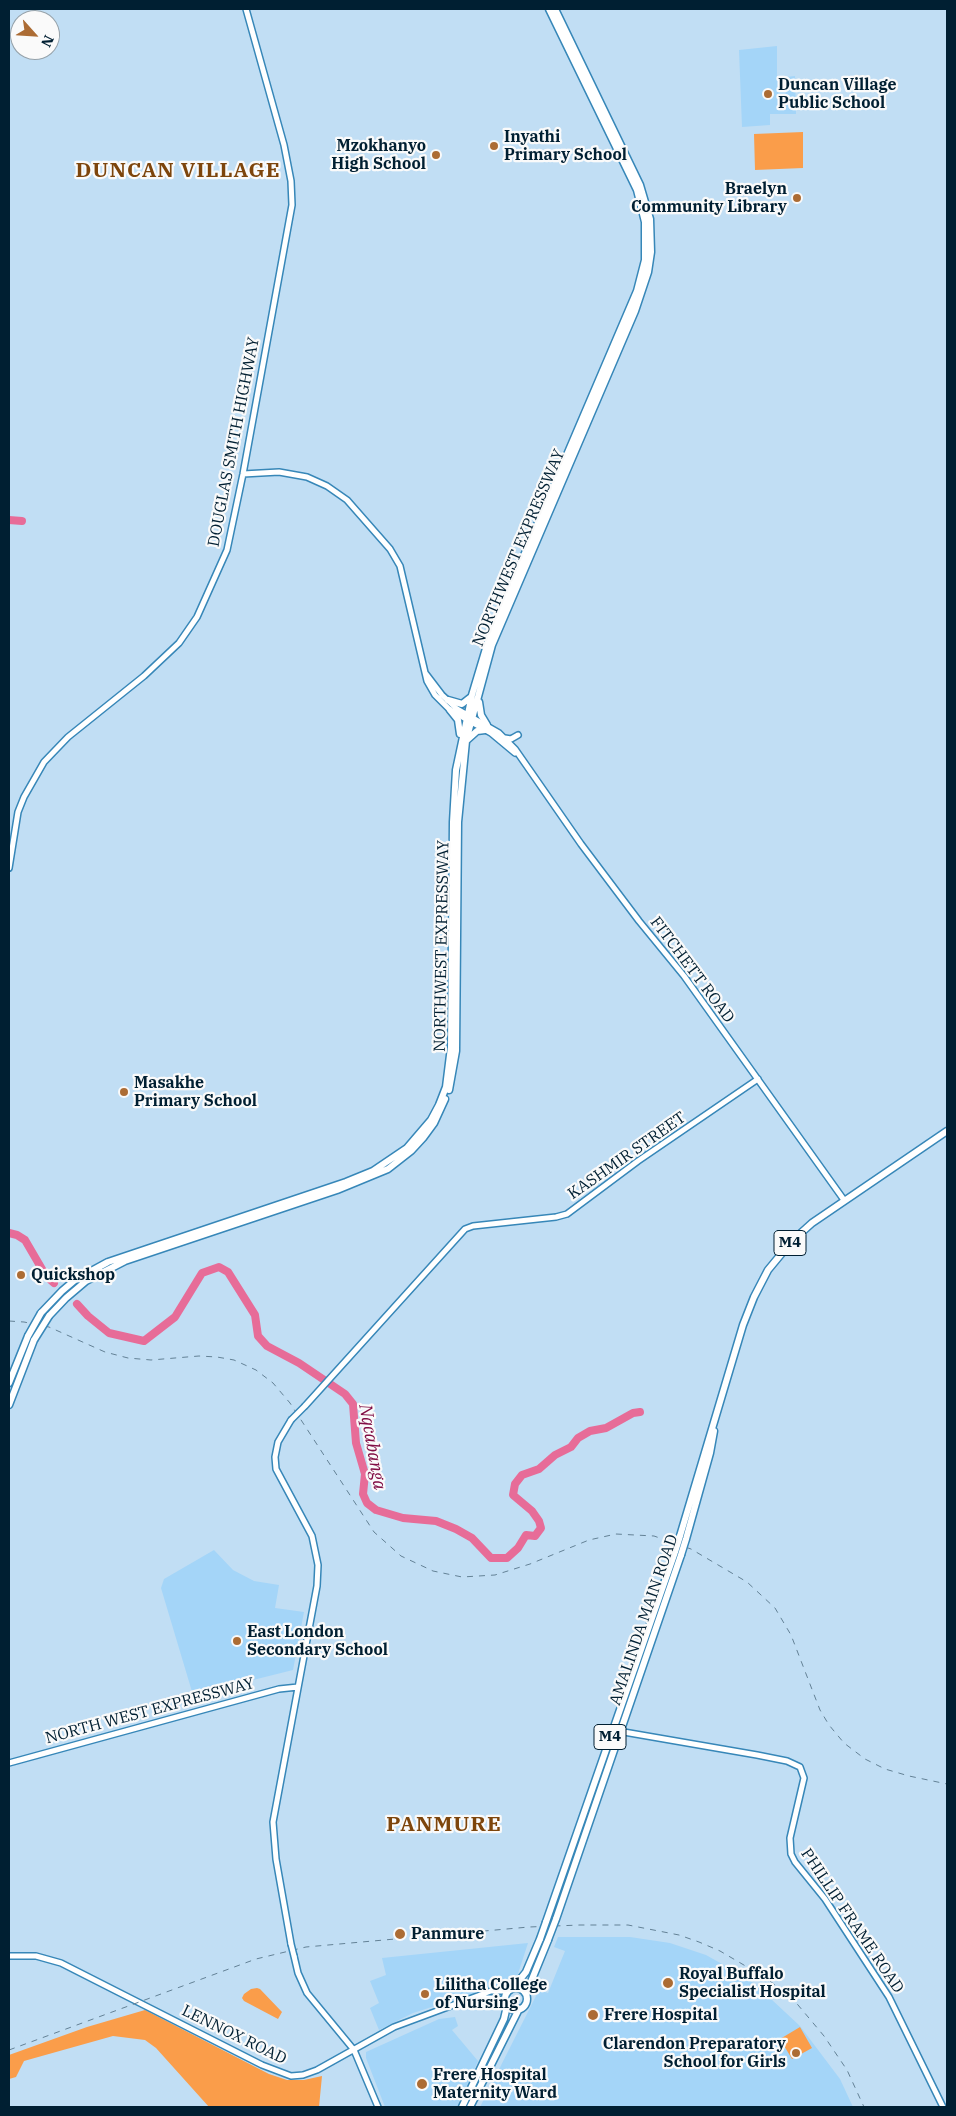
<!DOCTYPE html>
<html>
<head>
<meta charset="utf-8">
<style>
	body { margin:0 }
	#map { position:relative; width:956px; height:2116px; overflow:hidden; background:#c1def4; font-family:"IBM Plex Serif",serif }
	canvas { display:block }
	.frame { position:absolute; inset:0; border:10px solid #001f32; pointer-events:none }
	.north { position:absolute; left:10px; top:10px; width:50px; height:50px; box-sizing:border-box; background:#fafafa; border:1px solid #96a2aa; border-radius:50%; rotate:116deg; font-size:14px; font-weight:700; line-height:20px; text-align:center; color:#001f32 }
	.north::after { content:''; display:block; margin:auto; width:18px; height:22px; background:#ac6c34; clip-path:polygon(50% 0,100% 100%,50% 72%,0 100%) }
</style>
</head>
<body>
<div id="map">
<canvas width="956" height="2116"></canvas>
<div class="frame"></div>
<div class="north">N</div>
</div>
<script>
const g = document.querySelector('canvas').getContext('2d');
g.lineJoin = 'round';
function fillPath(path, color) {
  g.fillStyle = color;
  g.fill(path, 'evenodd');
}
function shape(rows) {
  const path = new Path2D();
  for (const r of rows) {
    if (r.length === 3) {
      path.moveTo(r[0] + r[2], r[1]);
      path.arc(r[0], r[1], r[2], 0, 2 * Math.PI);
      continue;
    }
    path.moveTo(r[0], r[1]);
    for (let i = 2; i < r.length; i += 2) path.lineTo(r[i], r[i + 1]);
  }
  return path;
}
function stroke(path, color, width, dash) {
  g.strokeStyle = color;
  g.lineWidth = width;
  g.lineCap = dash ? 'butt' : 'round';
  g.setLineDash(dash || []);
  g.stroke(path);
}
function drawText(font, color, halo, rows, align = 'center') {
  g.font = font + ' "IBM Plex Serif",serif';
  g.lineWidth = 4.5;
  g.setLineDash([]);
  g.textBaseline = 'middle';
  g.strokeStyle = halo;
  g.fillStyle = color;
  for (const [text, x, y, turn = 0] of rows) {
    g.save();
    g.translate(x, y);
    g.rotate((+turn || 0) * Math.PI / 180);
    g.textAlign = isNaN(turn) ? turn : align;
    if (halo) g.strokeText(text, 0, 0);
    g.fillText(text, 0, 0);
    g.restore();
  }
}
const built = shape([
	[777,46,777,78,795,76,796,114,770,114,770,125,742,127,739,50],
	[214,1550,233,1570,254,1581,279,1585,275,1608,304,1612,293,1670,193,1695,161,1588,164,1579],
	[558,1937,630,1937,670,1943,706,1955,740,1974,756,1985,800,2026,840,2079,853,2107,480,2107,539,1990,548,1993,565,1951,554,1947],
	[528,1943,516,1980,413,2013,379,2030,370,2008,379,2003,370,1981,386,1975,382,1958],
	[455,2017,458,2026,452,2030,478,2061,457,2107,385,2107,366,2058,366,2052,439,2019]
]);
const green = shape([
	[803,132,803,168,755,170,754,134],
	[257,1988,260,1989,282,2012,278,2019,244,2001,242,1998,244,1994,251,1989],
	[145,2010,269,2074,287,2080,304,2080,322,2076,319,2107,209,2107,156,2048,145,2040,113,2036,24,2061,16,2077,9,2079,9,2055,87,2027],
	[800,2027,812,2048,792,2059,780,2039]
]);
const river = shape([
	[9,520,22,521],
	[9,1233,17,1235,25,1240,46,1276,54,1283],
	[77,1304,88,1316,109,1333,144,1341,175,1317,202,1273,219,1267,228,1272,255,1315,258,1336,267,1346,299,1363,345,1394,353,1404,356,1443,365,1474,363,1494,367,1503,376,1510,403,1518,436,1521,456,1529,472,1538,491,1558,507,1558,518,1548,526,1535,535,1536,541,1528,539,1521,532,1511,513,1495,515,1484,522,1475,539,1469,555,1455,571,1447,578,1438,590,1431,606,1428,633,1413,640,1412]
]);
const minor = shape([
	[243,474,279,472,307,477,327,486,347,500,390,549,400,566,427,681,435,695,450,710,491,733,515,753],
	[426,674,442,695,457,709,499,733,515,749,581,844,639,921,684,976,844,1200],
	[505,738,511,739,518,735],
	[9,868,18,812,24,797,44,762,68,737,144,676,179,643,197,617,227,550,243,474,292,205,291,181,284,145,246,9],
	[305,1406,465,1229,473,1226,556,1217,567,1214,638,1161,758,1079],
	[618,1731,757,1755,787,1761,800,1767,804,1778,790,1838,791,1854,795,1862,825,1899,889,1997,943,2107],
	[9,1763,279,1689,298,1687],
	[291,1944,276,1859,273,1822,317,1586,318,1565,312,1536,276,1469,275,1457,278,1442,291,1420],
	[9,1956,36,1956,61,1963,262,2065,291,2076,303,2075,317,2070,394,2027,491,1991,508,1991],
	[294,1956,298,1973,307,1993,354,2050,378,2107],
	[480,1998,497,1998,505,2003]
]);
const major = shape([
	[448,700,462,704,471,697],
	[479,702,481,715,487,725],
	[450,710,458,720,460,734],
	[467,740,477,731,485,730],
	[449,1090,456,1051,458,822,466,741,492,645,635,311,648,272,651,252,650,219,640,185,555,9],
	[41,1313,62,1291,75,1280,108,1262,346,1182,373,1171,407,1148,431,1120,439,1105,446,1087,451,1047,453,822,456,770,472,695,490,635,637,291,645,260,645,222,637,190,549,9],
	[49,1316,66,1298,86,1281,125,1261,337,1190,388,1169,411,1151,423,1138,434,1123,445,1099],
	[9,1383,28,1336],
	[9,1405,34,1340],
	[680,1536,743,1325,754,1297,768,1270,792,1241,812,1223,947,1131],
	[686,1539,710,1453,714,1431],
	[556,1919,681,1555],
	[546,1922,675,1552],
	[516,1999,11],
	[513,1988,526,1972,540,1939],
	[526,1994,548,1940],
	[462,2107,504,2019,507,2006],
	[470,2107,519,2009]
]);
const rail = shape([
	[9,1321,24,1322,49,1327,105,1352,128,1358,151,1360,199,1356,217,1357,234,1360,256,1370,273,1383,290,1403,374,1532,401,1556,433,1571,462,1577,495,1575,530,1564,589,1540,616,1534,654,1536,691,1549,747,1582,775,1608,791,1635,820,1710,829,1725,844,1743,865,1759,885,1769,909,1776,947,1784],
	[9,2050,256,1959,306,1947,529,1927,580,1925,628,1925,679,1935,699,1942,720,1951,766,1978,793,1999,824,2036,847,2070,864,2107]
]);
const minorBridge = shape([
	[291,1420,305,1406],
	[291,1944,294,1956]
]);
const majorBridge = shape([
	[28,1336,41,1313],
	[34,1340,49,1316],
	[675,1552,680,1536],
	[681,1555,686,1539],
	[540,1939,546,1922],
	[548,1940,556,1919]
]);
const markers = [
	[768,94,5,"#ac6c34"],
	[494,146,5,"#ac6c34"],
	[436,155,5,"#ac6c34"],
	[797,198,5,"#ac6c34"],
	[124,1092,5,"#ac6c34"],
	[21,1275,5,"#ac6c34"],
	[237,1641,5,"#ac6c34"],
	[400,1934,6,"#ac6c34"],
	[668,1983,6,"#ac6c34"],
	[425,1994,5,"#ac6c34"],
	[593,2015,6,"#ac6c34"],
	[796,2053,5,"#ac6c34"],
	[422,2084,6,"#ac6c34"]
];
const shields = [
	[790,1243,32],
	[610,1737,32]
];
const shieldNames = [
	["M4",790,1243],
	["M4",610,1737]
];
const poiNames = [
	["Duncan Village",778,85],
	["Public School",778,103],
	["Inyathi",504,137],
	["Primary School",504,155],
	["Mzokhanyo",426,146,"right"],
	["High School",426,164,"right"],
	["Braelyn",787,189,"right"],
	["Community Library",787,207,"right"],
	["Masakhe",134,1083],
	["Primary School",134,1101],
	["Quickshop",31,1275],
	["East London",247,1632],
	["Secondary School",247,1650],
	["Panmure",411,1934],
	["Royal Buffalo",679,1974],
	["Specialist Hospital",679,1992],
	["Lilitha College",435,1985],
	["of Nursing",435,2003],
	["Frere Hospital",604,2015],
	["Clarendon Preparatory",786,2044,"right"],
	["School for Girls",786,2062,"right"],
	["Frere Hospital",433,2075],
	["Maternity Ward",433,2093]
];
const streetNames = [
	["DOUGLAS SMITH HIGHWAY",234,442,-79],
	["NORTHWEST EXPRESSWAY",519,548,-67],
	["NORTHWEST EXPRESSWAY",442,946,-89],
	["FITCHETT ROAD",692,970,53],
	["KASHMIR STREET",627,1156,-35],
	["AMALINDA MAIN ROAD",644,1620,-71],
	["NORTH WEST EXPRESSWAY",150,1711,-15],
	["PHILLIP FRAME ROAD",852,1921,56],
	["LENNOX ROAD",234,2035,26]
];
const waterNames = [
	["Nqcabanga",372,1447,80]
];
const districtNames = [
	["DUNCAN VILLAGE",178,171],
	["PANMURE",444,1825]
];
fillPath(built, '#a4d5f8');
fillPath(green, '#fa9d4a');
stroke(river, '#e76c98', 8);
stroke(minor, '#3787b8', 8);
stroke(major, '#3787b8', 9);
stroke(minor, '#fff', 5);
stroke(major, '#fff', 6);
stroke(rail, '#638195', 1, [6, 6]);
stroke(minorBridge, '#3787b8', 8, []);
stroke(majorBridge, '#3787b8', 9, []);
stroke(minorBridge, '#fff', 5);
stroke(majorBridge, '#fff', 6);
for (const [x, y, r, color] of markers) {
  const dot = new Path2D();
  dot.arc(x, y, r, 0, 2 * Math.PI);
  g.fillStyle = color;
  g.fill(dot);
  stroke(dot, '#fafafa', 2);
}
for (const [x, y, w] of shields) {
  const box = new Path2D();
  box.roundRect(x - w / 2, y - 12.5, w, 25, 4);
  g.fillStyle = '#fafafa';
  g.fill(box);
  stroke(box, '#001f32', 1);
}
drawText('bold 15px', '#001f32', null, shieldNames);
drawText('bold 16px', '#001f32', '#fafafa', poiNames, 'left');
drawText('16px', '#001f32', '#fafafa', streetNames);
drawText('italic 18px', '#810e45', '#fafafa', waterNames);
g.letterSpacing = '1px';
drawText('bold 21px', '#7d450c', '#fafafa', districtNames);
g.letterSpacing = '0px';
</script>
</body>
</html>
